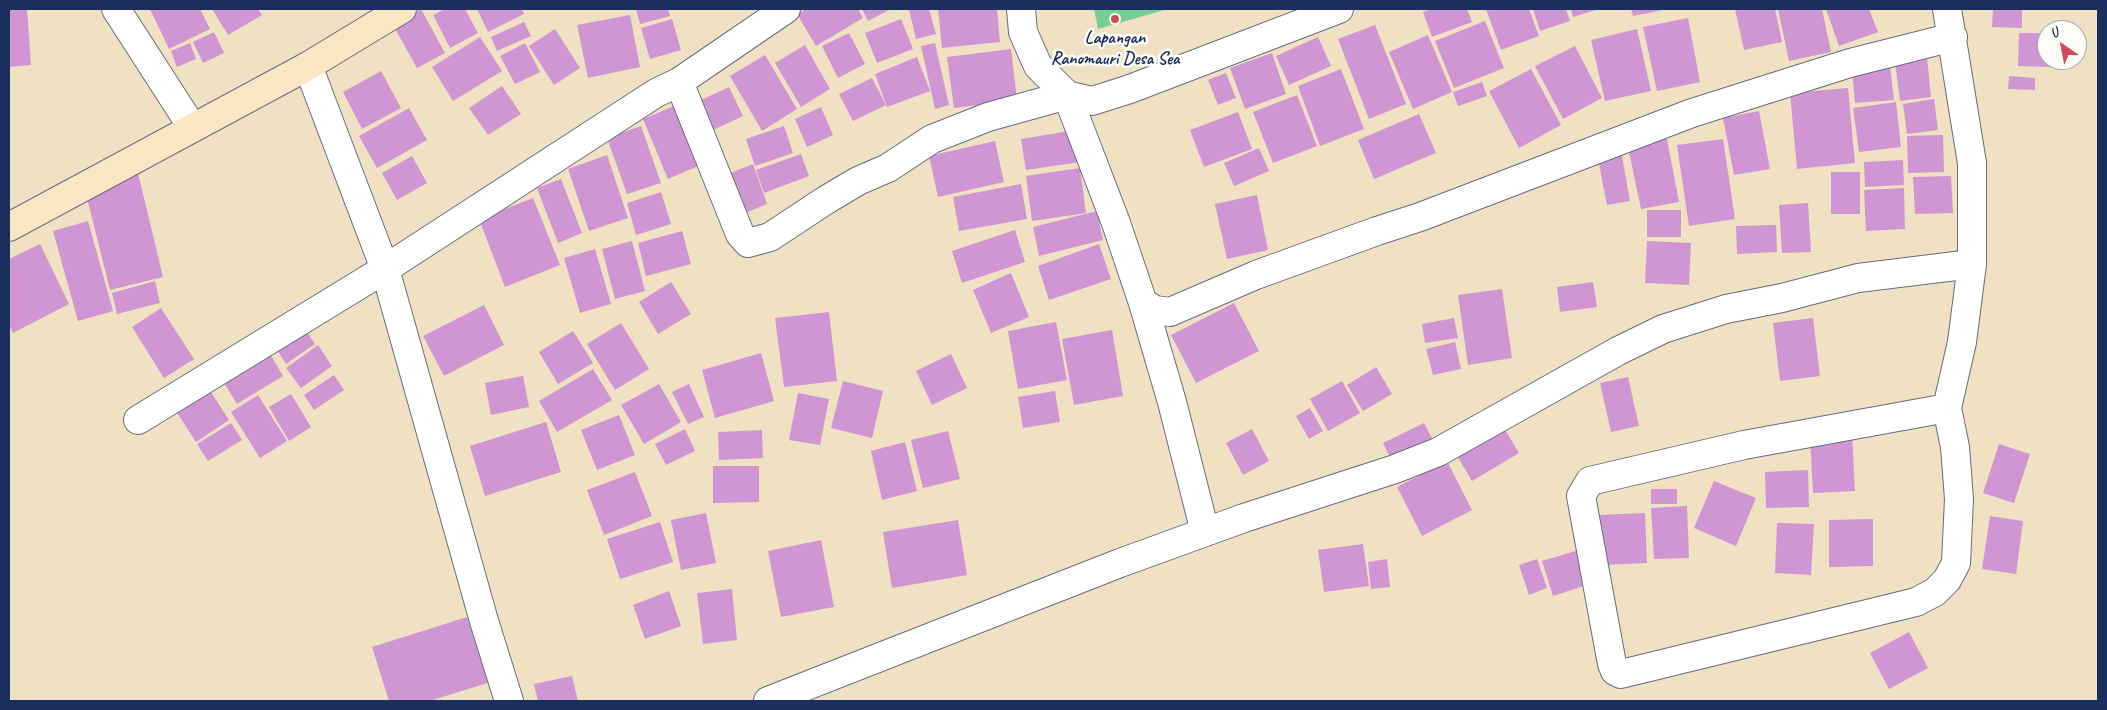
<!DOCTYPE html>
<html>
<head>
<meta charset="utf-8">
<style>
	body { margin:0 }
	#map { position:relative; width:2107px; height:710px; overflow:hidden; background:#efe1c2; font-family:Caveat,sans-serif }
	canvas { display:block }
	.frame { position:absolute; inset:0; border:10px solid #1b2f5e; pointer-events:none }
	.north { position:absolute; left:2037px; top:20px; width:50px; height:50px; box-sizing:border-box; background:#fdfcf7; border:1px solid #a3aaba; border-radius:50%; rotate:327deg; font-size:14px; font-weight:700; line-height:20px; text-align:center; color:#1b2f5e }
	.north::after { content:''; display:block; margin:auto; width:18px; height:22px; background:#d1495b; clip-path:polygon(50% 0,100% 100%,50% 72%,0 100%) }
</style>
</head>
<body>
<div id="map">
<canvas width="2107" height="710"></canvas>
<div class="frame"></div>
<div class="north">U</div>
</div>
<script>
const g = document.querySelector('canvas').getContext('2d');
g.lineJoin = 'round';
function fillPath(path, color) {
  g.fillStyle = color;
  g.fill(path, 'evenodd');
}
function shape(rows) {
  const path = new Path2D();
  for (const r of rows) {
    path.moveTo(r[0], r[1]);
    for (let i = 2; i < r.length; i += 2) path.lineTo(r[i], r[i + 1]);
  }
  return path;
}
function stroke(path, color, width, dash) {
  g.strokeStyle = color;
  g.lineWidth = width;
  g.lineCap = dash ? 'butt' : 'round';
  g.setLineDash(dash || []);
  g.stroke(path);
}
function drawText(font, color, halo, rows, align = 'center') {
  g.font = font + ' Caveat,sans-serif';
  g.lineWidth = 5;
  g.setLineDash([]);
  g.textBaseline = 'middle';
  g.strokeStyle = halo;
  g.fillStyle = color;
  for (const [text, x, y, turn = 0] of rows) {
    g.save();
    g.translate(x, y);
    g.rotate((+turn || 0) * Math.PI / 180);
    g.textAlign = isNaN(turn) ? turn : align;
    if (halo) g.strokeText(text, 0, 0);
    g.fillText(text, 0, 0);
    g.restore();
  }
}
const green = shape([
	[1094,9,1168,9,1098,29]
]);
const building = shape([
	[9,9,27,9,31,65,9,67],
	[150,9,200,9,210,29,169,49],
	[212,9,258,9,262,15,228,35],
	[421,9,445,53,417,68,393,25],
	[445,9,465,9,478,33,450,48,433,15],
	[477,9,522,9,524,14,488,32],
	[636,9,668,9,670,16,640,24],
	[806,9,858,9,863,18,816,46,797,14],
	[862,9,891,9,868,21],
	[909,9,929,9,936,34,916,39],
	[938,9,997,9,1000,42,942,48],
	[1432,9,1467,9,1472,22,1432,37,1423,12],
	[1486,9,1529,9,1539,36,1501,50],
	[1533,9,1566,9,1570,21,1540,31],
	[1571,9,1599,9,1573,17],
	[1631,9,1663,9,1663,10,1633,16],
	[1735,9,1775,9,1782,42,1744,50],
	[1778,9,1822,9,1831,52,1789,61],
	[1826,9,1869,9,1878,32,1839,46],
	[1993,9,2022,9,2022,28,1992,27],
	[630,15,640,67,588,78,577,25],
	[1688,18,1700,82,1657,91,1643,27],
	[672,19,681,50,650,59,641,28],
	[901,19,913,49,877,63,865,33],
	[1485,21,1504,68,1454,88,1435,41],
	[524,22,531,36,497,51,491,37],
	[1375,25,1406,104,1369,119,1338,39],
	[555,29,580,68,554,85,529,46],
	[1637,29,1651,91,1605,101,1591,40],
	[214,32,224,53,203,63,193,42],
	[849,33,865,64,838,78,822,46],
	[2019,33,2047,33,2049,67,2018,66],
	[1428,35,1452,92,1413,109,1389,52],
	[480,37,502,71,453,101,432,67],
	[1318,37,1331,66,1289,85,1276,56],
	[190,43,196,59,177,67,171,51],
	[525,43,540,72,515,84,500,56],
	[935,43,949,105,935,109,921,46],
	[805,45,830,89,801,107,775,63],
	[1575,46,1602,98,1563,119,1535,66],
	[1011,49,1017,100,954,108,947,57],
	[1272,53,1286,94,1245,109,1230,68],
	[765,55,797,109,762,131,730,76],
	[917,57,930,91,887,107,875,74],
	[1927,57,1931,97,1900,101,1895,61],
	[1890,66,1894,100,1855,103,1852,70],
	[1341,69,1364,129,1320,146,1298,86],
	[1531,69,1561,125,1519,148,1489,91],
	[381,71,401,108,362,129,343,92],
	[1226,73,1236,98,1218,105,1208,80],
	[2009,76,2035,78,2035,90,2008,89],
	[872,78,886,105,853,121,839,94],
	[1482,82,1487,96,1458,106,1453,92],
	[502,86,521,114,488,135,469,108],
	[729,87,743,116,711,131,697,102],
	[1848,88,1855,163,1797,169,1790,93],
	[1297,95,1317,146,1273,163,1253,112],
	[1934,99,1938,130,1907,134,1903,104],
	[1896,102,1901,147,1859,152,1853,108],
	[679,104,703,164,668,179,643,119],
	[821,107,833,135,807,147,795,119],
	[409,108,427,140,377,168,359,136],
	[1759,111,1770,169,1734,175,1723,118],
	[1238,112,1252,149,1204,167,1190,130],
	[1419,114,1436,153,1374,179,1358,140],
	[641,126,661,183,627,194,607,138],
	[784,126,793,153,755,166,746,139],
	[1075,130,1080,162,1026,170,1021,139],
	[1666,134,1679,202,1641,209,1627,142],
	[1943,135,1944,172,1908,173,1907,136],
	[1723,139,1735,219,1689,226,1677,145],
	[995,141,1004,182,938,197,929,156],
	[1259,148,1269,171,1234,186,1224,163],
	[1621,150,1630,201,1607,205,1597,154],
	[801,154,809,176,764,193,756,170],
	[607,155,628,218,589,231,568,169],
	[412,156,427,183,397,200,382,173],
	[1903,160,1904,185,1865,187,1864,162],
	[753,164,767,204,740,215,725,175],
	[1080,168,1086,213,1032,221,1026,176],
	[1831,172,1860,172,1860,214,1831,214],
	[138,173,163,277,110,290,84,186],
	[1951,176,1953,213,1915,214,1913,177],
	[561,179,582,233,558,243,537,188],
	[1021,184,1027,219,959,231,953,197],
	[1904,188,1905,229,1866,231,1864,190],
	[661,192,671,224,636,235,627,203],
	[1257,195,1268,250,1227,259,1215,204],
	[533,198,560,265,505,287,479,219],
	[1808,203,1811,252,1782,253,1779,205],
	[1647,210,1681,210,1681,237,1647,237],
	[1097,211,1103,240,1039,256,1033,227],
	[88,221,113,311,78,321,53,231],
	[1776,225,1777,252,1737,254,1736,226],
	[1015,230,1025,262,962,283,952,251],
	[682,231,691,264,646,276,638,243],
	[632,241,645,291,615,299,602,249],
	[1647,241,1691,243,1689,285,1645,283],
	[40,244,69,304,13,333,9,325,9,259],
	[1099,244,1111,279,1049,300,1038,266],
	[595,249,611,304,580,313,564,258],
	[1011,273,1029,317,991,333,973,290],
	[155,281,160,303,117,314,112,293],
	[671,282,691,314,658,334,639,302],
	[1593,282,1597,307,1560,312,1557,287],
	[1502,289,1512,358,1468,365,1458,295],
	[1234,303,1259,351,1196,383,1171,335],
	[484,305,504,345,444,376,423,336],
	[161,308,194,359,164,378,132,327],
	[829,312,837,381,784,387,775,318],
	[1454,318,1458,338,1425,343,1422,324],
	[1813,318,1820,376,1780,381,1773,323],
	[1056,322,1067,380,1018,389,1008,331],
	[621,323,649,369,615,390,587,344],
	[303,326,315,344,286,364,274,345],
	[1112,330,1123,396,1074,405,1062,339],
	[573,331,593,363,558,384,539,352],
	[1455,342,1461,369,1433,375,1426,349],
	[264,344,283,376,237,404,218,373],
	[318,345,332,366,301,388,286,368],
	[761,353,774,401,715,418,702,370],
	[951,354,967,388,932,405,916,371],
	[1376,367,1392,394,1363,411,1347,385],
	[593,369,612,400,557,432,539,401],
	[334,375,344,390,314,410,304,395],
	[523,376,529,407,491,415,485,383],
	[1628,377,1639,426,1611,432,1600,383],
	[843,381,883,391,872,438,831,428],
	[1342,381,1360,413,1328,431,1310,399],
	[659,384,681,422,644,444,621,405],
	[689,384,704,417,688,424,672,392],
	[209,389,229,420,196,442,176,411],
	[1055,391,1060,422,1023,428,1018,397],
	[798,393,829,399,820,445,789,440],
	[291,394,311,427,289,441,269,407],
	[258,395,287,441,260,458,231,412],
	[1310,408,1323,431,1309,439,1296,416],
	[619,415,635,455,597,470,581,430],
	[1500,421,1519,453,1472,481,1453,449],
	[546,422,561,472,485,496,470,446],
	[231,423,242,440,208,461,197,444],
	[1424,423,1434,442,1393,463,1383,443],
	[685,429,695,451,666,465,655,444],
	[1252,429,1269,461,1243,475,1226,443],
	[762,430,763,458,719,460,718,432],
	[948,431,960,479,923,488,911,440],
	[1852,435,1855,491,1813,493,1810,437],
	[905,442,917,491,882,500,871,451],
	[1999,444,2030,454,2014,503,1983,493],
	[1447,461,1472,510,1422,536,1397,487],
	[713,466,759,466,759,502,713,503],
	[1808,470,1809,507,1766,508,1765,472],
	[635,472,652,516,604,535,587,490],
	[1714,481,1756,498,1736,546,1694,528],
	[1651,489,1677,489,1677,504,1651,504],
	[1687,506,1689,558,1654,559,1651,508],
	[706,513,716,563,681,570,671,520],
	[1645,513,1647,563,1602,565,1600,515],
	[1990,516,2023,521,2016,574,1982,569],
	[1873,519,1873,566,1829,567,1829,520],
	[958,520,967,575,892,588,883,532],
	[660,522,673,562,620,579,607,539],
	[1777,523,1814,524,1811,575,1775,573],
	[821,540,834,607,781,617,768,551],
	[1363,544,1369,586,1324,592,1318,550],
	[1579,550,1590,584,1553,596,1542,561],
	[1387,559,1390,587,1371,589,1368,562],
	[1537,559,1547,588,1529,595,1519,565],
	[732,589,737,640,703,644,697,593],
	[669,591,681,626,645,639,633,605],
	[467,617,488,683,429,701,389,701,372,647],
	[1909,632,1928,668,1889,689,1870,653],
	[572,676,578,701,538,701,534,684]
]);
const street = shape([
	[116,9,192,127],
	[1021,9,1023,32,1038,66,1067,95,1116,223,1143,303,1155,310,1170,312,1256,275,1377,231,1420,217,1692,113,1850,63,1953,37],
	[1947,9,1972,163,1972,264,1962,342,1947,408,1955,447,1959,499,1956,563,1947,580,1935,592,1916,602,1621,674,1615,671,1612,664,1581,496,1590,481,1744,445,1947,408],
	[308,66,385,269,484,621,509,701],
	[679,82,740,234,748,243,770,237,826,200,858,181,888,168,932,139,988,117,1067,95,1092,101,1130,89,1339,9],
	[1143,303,1172,402,1205,532],
	[138,420,385,269,656,93,679,82,786,9],
	[768,701,1120,563,1244,518,1395,469,1438,452,1618,351,1663,329,1726,309,1782,298,1858,278,1972,264]
]);
const secondary = shape([
	[9,227,308,66,402,9]
]);
const markers = [
	[1115,19,5,"#d1495b"]
];
const poiNames = [
	["Lapangan",1115,38],
	["Ranomauri Desa Sea",1115,59]
];
fillPath(green, '#75ce94');
fillPath(building, '#d096d4');
stroke(street, '#656d81', 30);
stroke(secondary, '#656d81', 30);
stroke(street, '#fff', 28);
stroke(secondary, '#fbe6c3', 28);
for (const [x, y, r, color] of markers) {
  const dot = new Path2D();
  dot.arc(x, y, r, 0, 2 * Math.PI);
  g.fillStyle = color;
  g.fill(dot);
  stroke(dot, '#fdfcf7', 2);
}
drawText('bold 18px', '#1b2f5e', '#fdfcf7', poiNames);
</script>
</body>
</html>
